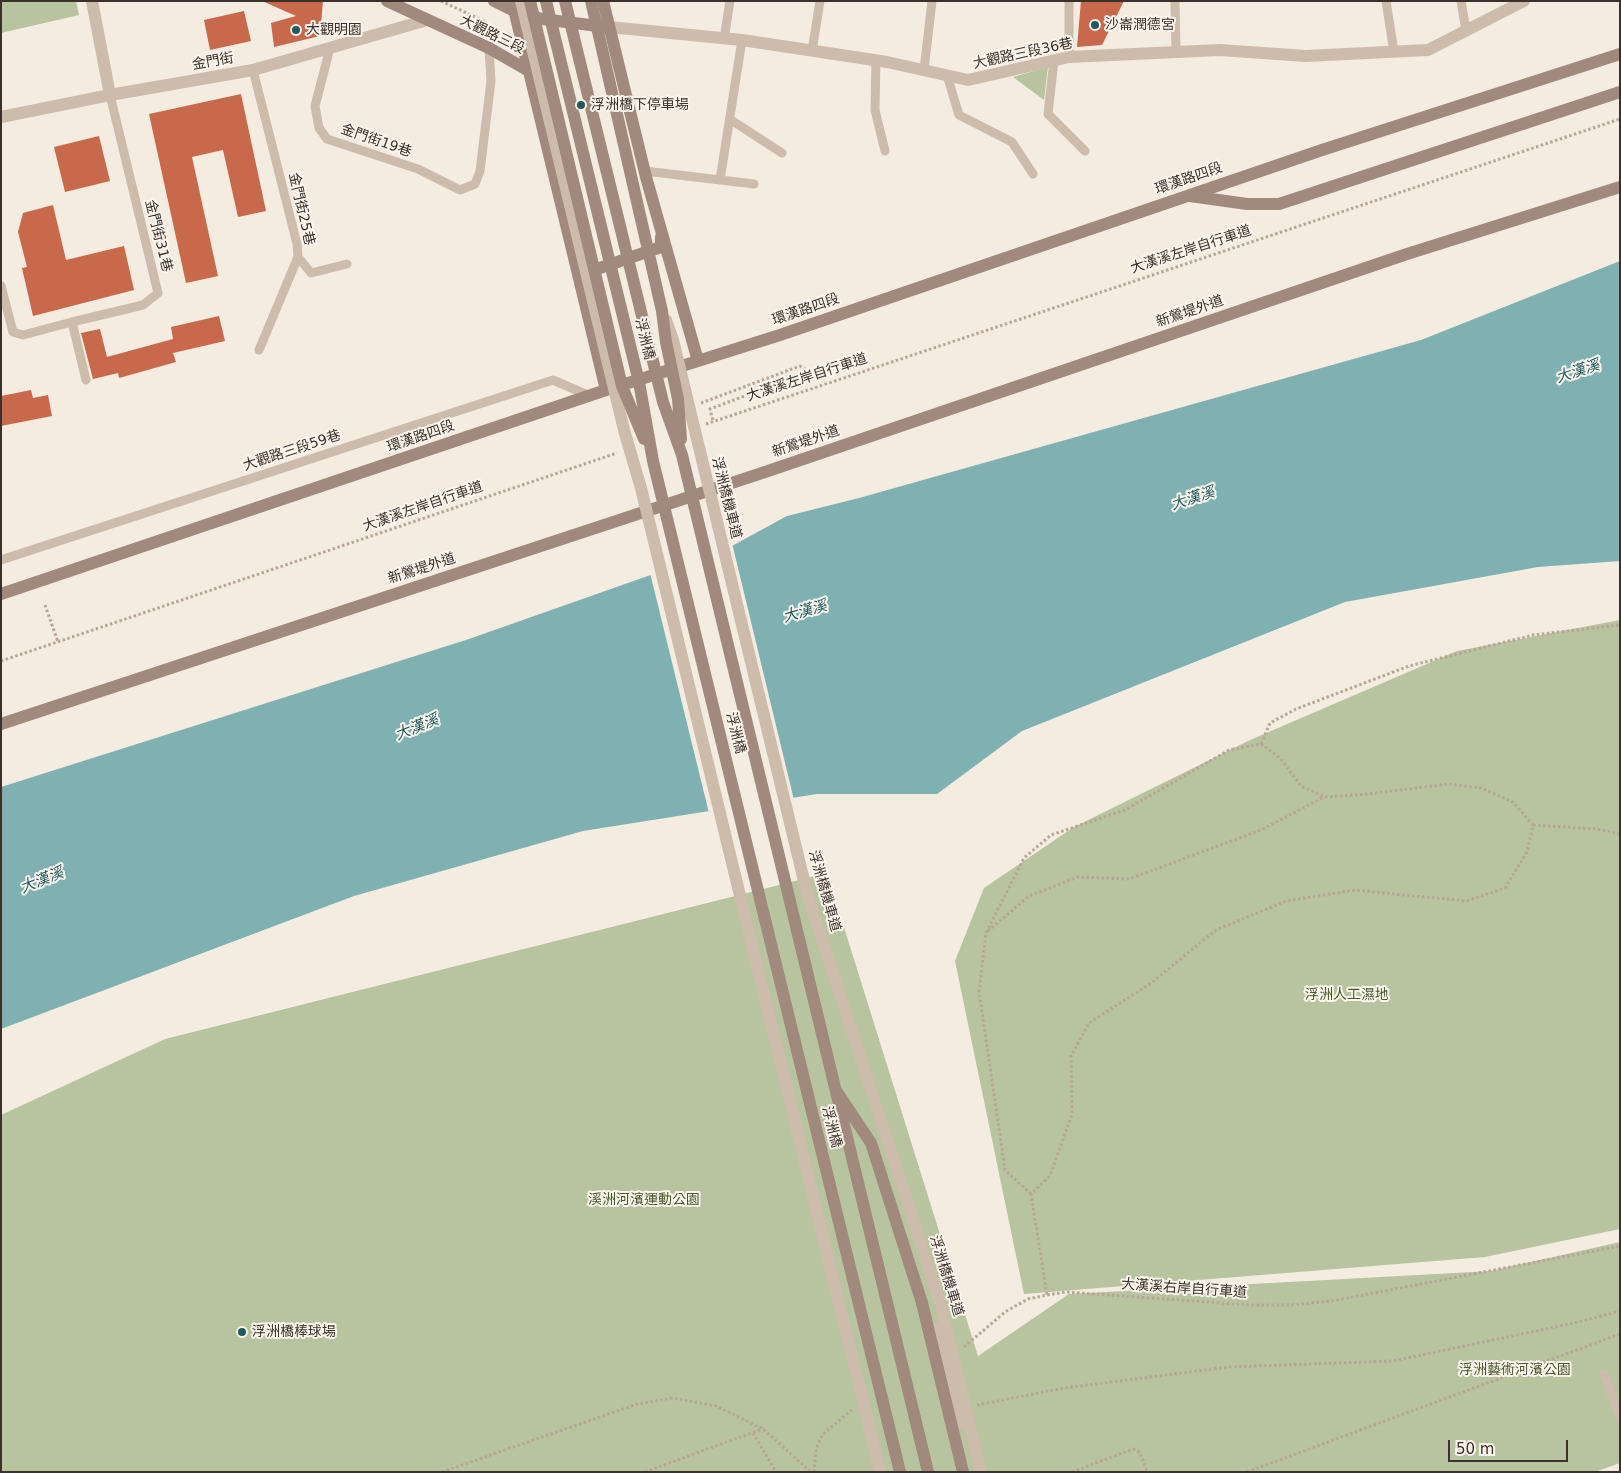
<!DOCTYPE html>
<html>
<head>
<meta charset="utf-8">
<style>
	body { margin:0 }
	#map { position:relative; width:1621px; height:1473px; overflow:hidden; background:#f4ebe1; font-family:"DejaVu Sans",sans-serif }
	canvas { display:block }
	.frame { position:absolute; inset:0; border:2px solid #3b302b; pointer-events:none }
	.scale { position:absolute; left:1448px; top:1440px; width:120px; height:22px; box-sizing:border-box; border:2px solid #3b302b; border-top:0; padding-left:6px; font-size:15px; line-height:18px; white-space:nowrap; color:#3b302b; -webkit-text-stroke:4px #fbf5ee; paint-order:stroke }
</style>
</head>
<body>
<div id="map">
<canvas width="1621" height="1473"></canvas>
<div class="frame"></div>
<div class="scale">50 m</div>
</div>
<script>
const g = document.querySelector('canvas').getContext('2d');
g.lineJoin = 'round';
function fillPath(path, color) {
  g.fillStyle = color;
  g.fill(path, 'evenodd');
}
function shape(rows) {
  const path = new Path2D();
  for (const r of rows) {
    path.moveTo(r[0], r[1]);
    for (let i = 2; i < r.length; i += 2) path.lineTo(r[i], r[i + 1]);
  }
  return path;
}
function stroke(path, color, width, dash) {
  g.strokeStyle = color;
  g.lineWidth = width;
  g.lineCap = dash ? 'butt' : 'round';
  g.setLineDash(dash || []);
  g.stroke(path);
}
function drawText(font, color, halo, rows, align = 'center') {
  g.font = font + ' "DejaVu Sans","Noto Sans TC",sans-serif';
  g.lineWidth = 4;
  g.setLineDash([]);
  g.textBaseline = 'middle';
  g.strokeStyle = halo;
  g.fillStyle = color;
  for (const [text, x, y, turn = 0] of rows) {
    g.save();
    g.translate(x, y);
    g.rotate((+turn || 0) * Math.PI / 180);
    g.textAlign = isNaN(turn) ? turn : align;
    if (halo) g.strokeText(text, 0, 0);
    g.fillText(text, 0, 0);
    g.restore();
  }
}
const green = shape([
	[1,1,76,1,79,15,1,33],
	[1048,67,1044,100,1013,77],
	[1620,620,1620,1229,1485,1257,1024,1294,955,961,984,888,1074,827,1250,740,1457,651],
	[827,873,978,1356,1069,1294,1491,1271,1620,1242,1620,1463,1595,1472,1,1472,1,1115,165,1039]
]);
const water = shape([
	[1620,261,1620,561,1538,567,1345,602,1022,731,937,794,817,794,583,831,354,896,1,1029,1,787,469,639,730,547,787,516,859,498,1421,340]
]);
const pier = shape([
	[732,543,794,800,709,813,650,573]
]);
const building = shape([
	[262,1,323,1,320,36,274,47,271,23,296,16],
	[1081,1,1124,1,1102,45,1077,47],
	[244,11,251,41,210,50,204,20],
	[241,94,266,211,238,217,223,150,192,157,218,276,186,283,149,114],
	[99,136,110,181,65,192,54,147],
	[53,205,66,260,124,246,134,290,33,316,22,268,27,267,18,232,23,213],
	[219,316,225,341,173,353,176,362,119,378,118,373,93,379,81,333,100,329,107,357,173,339,171,327],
	[31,390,33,398,48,395,52,416,1,426,1,396]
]);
const path = shape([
	[441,1,486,22,491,33],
	[701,403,800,366,805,369,803,374,710,409,713,421],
	[706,424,1620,119],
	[45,605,58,642],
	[1,661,617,453],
	[1261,744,1270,723,1296,709,1409,666,1533,635,1620,625],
	[1533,825,1597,829,1620,834],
	[988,931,1029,896,1078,877,1129,879,1261,830,1324,797],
	[1031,1194,1005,1170,979,991,986,933,1024,858,1051,835,1125,810,1229,750,1261,744,1280,758,1301,786,1325,797,1368,794,1448,784,1481,788,1513,802,1533,825,1527,852,1505,888,1466,901,1355,890,1286,901,1216,930,1150,984,1089,1023,1071,1056,1072,1114,1050,1176,1031,1194,1047,1295],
	[964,1347,1005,1312,1028,1299,1047,1295,1066,1292,1250,1305,1291,1305,1332,1301,1620,1246],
	[977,1405,1064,1388,1228,1367,1393,1361,1574,1323,1620,1311],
	[753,1433,776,1472],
	[442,1472,637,1404,673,1398,716,1406,763,1429,811,1472],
	[645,1472,762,1429],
	[814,1472,816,1449,823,1434,852,1410],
	[1072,1472,1133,1449,1140,1452,1147,1472],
	[1247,1472,1620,1334]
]);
const lane = shape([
	[1175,1,1176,52],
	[1386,1,1394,52],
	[1461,1,1466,31],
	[724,39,730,1],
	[330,48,315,106,319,128,327,139,418,169,460,190,475,184,480,171,491,81,489,48],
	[812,51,820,1],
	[1069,57,1069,1],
	[876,60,875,110,885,151],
	[1054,60,1048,114,1085,151],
	[253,70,297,244,298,257,259,350],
	[924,70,932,1],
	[947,75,959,115,1012,142,1033,174],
	[731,120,782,153],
	[645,171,754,184],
	[720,180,742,40],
	[298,257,311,273,347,264],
	[1,286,13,332,23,335,72,322,86,380],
	[72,322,143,305,158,293,110,95],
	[1,560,553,380,590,396],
	[1604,1374,1620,1417]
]);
const street = shape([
	[92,1,110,95],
	[609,27,742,40,887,62,968,80,1069,57,1220,50,1306,56,1428,50,1524,1],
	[1,117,110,95,253,70,427,20]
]);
const secondary = shape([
	[387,1,489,48,529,71],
	[494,1,514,11,542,19,606,27],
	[512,1,606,390],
	[603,1,646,177,698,361],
	[1190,196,1247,204,1279,204,1620,92],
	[586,267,594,270,661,247,661,237],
	[1,594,606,390,780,335,1322,150,1620,54],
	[1,724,768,471,1407,254,1620,187],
	[837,1092,871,1143,922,1303]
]);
const streetBridge = shape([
	[521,1,624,430,641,488,880,1472],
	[666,320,673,340,807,893,939,1299,981,1472],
	[938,1328,961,1423]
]);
const secondaryBridge = shape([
	[530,1,622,386,644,439],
	[546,1,639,382,653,461,900,1472],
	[565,1,663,402,682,455,928,1472],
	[591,1,662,311,666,342,678,399,681,439],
	[922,1303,963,1472]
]);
const markers = [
	[1095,25,5,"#1f5a5e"],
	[296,30,5,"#1f5a5e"],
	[581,105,5,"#1f5a5e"],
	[242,1332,5,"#1f5a5e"]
];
const poiNames = [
	["沙崙潤德宮",1105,25],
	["大觀明園",306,30],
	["浮洲橋下停車場",591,105],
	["浮洲橋棒球場",252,1332]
];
const streetNames = [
	["大觀路三段",492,35,26],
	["大觀路三段36巷",1023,54,-12],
	["金門街",213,62,-10],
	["金門街19巷",376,141,19],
	["環漢路四段",1189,179,-19],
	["金門街25巷",301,209,77],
	["金門街31巷",158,236,76],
	["大漢溪左岸自行車道",1191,250,-18],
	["環漢路四段",806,310,-19],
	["新鶯堤外道",1190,312,-19],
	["浮洲橋",644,339,76],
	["大漢溪左岸自行車道",807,378,-18],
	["環漢路四段",421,437,-19],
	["新鶯堤外道",806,442,-19],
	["大觀路三段59巷",292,451,-18],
	["浮洲橋機車道",726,498,76],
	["大漢溪左岸自行車道",423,507,-19],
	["新鶯堤外道",422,569,-18],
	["浮洲橋",735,733,76],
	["浮洲橋機車道",824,891,74],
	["浮洲橋",831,1127,76],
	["浮洲橋機車道",946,1276,73],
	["大漢溪右岸自行車道",1184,1289,4]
];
const parkNames = [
	["浮洲人工濕地",1347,995],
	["溪洲河濱運動公園",644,1200],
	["浮洲藝術河濱公園",1515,1370]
];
const waterNames = [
	["大漢溪",1578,372,-18],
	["大漢溪",1193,499,-18],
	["大漢溪",805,612,-16],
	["大漢溪",417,728,-22],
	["大漢溪",42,881,-22]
];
fillPath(green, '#b8c4a0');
fillPath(water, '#7fb0b2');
fillPath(pier, '#f4ebe1');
fillPath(building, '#c8694b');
stroke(path, '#b9a596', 3, [2.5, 2.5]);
stroke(lane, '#cdbbac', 9);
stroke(street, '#cdbbac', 12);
stroke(secondary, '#a18a7d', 12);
stroke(streetBridge, '#cdbbac', 12);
stroke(secondaryBridge, '#a18a7d', 12);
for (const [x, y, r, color] of markers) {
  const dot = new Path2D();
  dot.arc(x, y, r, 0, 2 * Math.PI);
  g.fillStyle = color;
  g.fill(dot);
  stroke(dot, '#fbf5ee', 2);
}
drawText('14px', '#3b302b', '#fbf5ee', poiNames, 'left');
drawText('14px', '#3b302b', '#fbf5ee', streetNames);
drawText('14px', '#4a5a2e', '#fbf5ee', parkNames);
drawText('italic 15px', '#1f5a5e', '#fbf5ee', waterNames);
</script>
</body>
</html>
